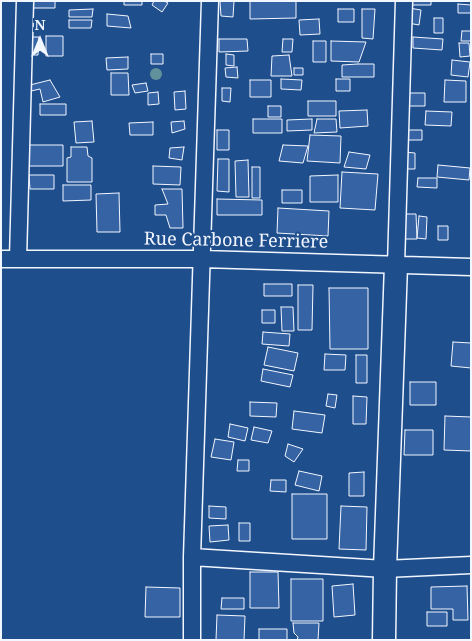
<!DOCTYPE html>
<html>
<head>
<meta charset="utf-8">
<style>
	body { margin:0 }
	#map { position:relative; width:472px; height:641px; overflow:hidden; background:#1f4e8c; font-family:"Noto Serif",serif }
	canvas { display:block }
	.frame { position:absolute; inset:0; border:2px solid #f2f6ff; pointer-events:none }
	.north { position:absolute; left:15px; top:15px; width:50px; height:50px; -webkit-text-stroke:4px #1f4e8c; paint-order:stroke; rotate:0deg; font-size:14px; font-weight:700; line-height:20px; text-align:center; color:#f2f6ff }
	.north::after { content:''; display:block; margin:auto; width:18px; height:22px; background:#f2f6ff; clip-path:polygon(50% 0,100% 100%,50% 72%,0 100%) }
</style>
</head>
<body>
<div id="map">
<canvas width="472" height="641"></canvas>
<div class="frame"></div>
<div class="north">N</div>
</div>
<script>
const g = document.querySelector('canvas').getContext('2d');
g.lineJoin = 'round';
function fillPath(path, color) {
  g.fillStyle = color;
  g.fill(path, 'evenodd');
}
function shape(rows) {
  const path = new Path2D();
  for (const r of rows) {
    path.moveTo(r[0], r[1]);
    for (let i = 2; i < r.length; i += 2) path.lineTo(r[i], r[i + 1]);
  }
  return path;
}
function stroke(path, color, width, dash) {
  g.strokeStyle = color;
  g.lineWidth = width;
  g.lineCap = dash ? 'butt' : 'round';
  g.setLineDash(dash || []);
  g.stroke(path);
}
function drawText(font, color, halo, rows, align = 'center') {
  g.font = font + ' "Noto Serif",serif';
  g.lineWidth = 4;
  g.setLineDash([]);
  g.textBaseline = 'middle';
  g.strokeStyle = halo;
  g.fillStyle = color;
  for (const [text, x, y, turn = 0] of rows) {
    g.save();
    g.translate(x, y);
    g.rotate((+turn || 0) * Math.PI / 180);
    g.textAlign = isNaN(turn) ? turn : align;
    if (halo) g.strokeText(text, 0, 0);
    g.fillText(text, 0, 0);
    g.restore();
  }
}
const building = shape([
	[31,1,55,1,55,8,31,8,31,1],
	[124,1,142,1,142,5,124,5,124,1],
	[154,1,164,1,168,3,162,12,152,5,154,1],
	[220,1,234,1,233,17,221,16,220,1],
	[250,1,296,1,296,18,250,19,250,1],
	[411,1,431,1,431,5,411,5,411,1],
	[458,4,471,5,471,13,458,13,458,4],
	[409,8,421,10,419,25,408,23,409,8],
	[93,9,92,17,69,17,69,10,93,9],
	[338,9,354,9,354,22,338,22,338,9],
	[362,9,375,9,373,39,362,38,362,9],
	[107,14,128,16,131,28,107,26,107,14],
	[434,18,443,18,443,33,434,33,434,18],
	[319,19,320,34,300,35,299,20,319,19],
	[69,20,92,20,91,28,69,28,69,20],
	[462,31,471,31,471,41,461,41,462,31],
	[46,36,63,36,63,56,46,56,46,36],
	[31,37,39,37,38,55,31,55,31,37],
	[413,37,443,39,442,50,413,48,413,37],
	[219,39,247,39,248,51,219,52,219,39],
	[283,39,293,39,292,52,282,52,283,39],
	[313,41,326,41,326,62,313,62,313,41],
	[331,41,366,42,359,62,331,61,331,41],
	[459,43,469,43,470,56,460,57,459,43],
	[151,54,163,54,163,64,151,64,151,54],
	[226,54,234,55,234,66,226,65,226,54],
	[289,55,292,76,271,76,272,56,289,55],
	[128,57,128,69,107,70,106,58,128,57],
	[452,60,470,62,468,77,451,75,452,60],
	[358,64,374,64,374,77,342,77,342,65,358,64],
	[237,67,238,78,226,77,225,68,237,67],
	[294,68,303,68,303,75,294,75,294,68],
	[111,73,128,73,129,95,111,95,111,73],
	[281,79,302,80,301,90,281,89,281,79],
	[336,79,350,79,350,91,336,91,336,79],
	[50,80,60,97,43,102,40,89,31,91,30,85,50,80],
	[250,80,271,80,271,97,250,97,250,80],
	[445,80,466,81,466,102,444,102,445,80],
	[146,83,148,91,135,93,132,85,146,83],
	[222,88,231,88,230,102,222,101,222,88],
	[185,91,186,109,175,110,174,92,185,91],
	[158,92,159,104,148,105,148,93,158,92],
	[406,93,425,93,425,106,406,106,406,93],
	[308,101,336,101,336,116,308,116,308,101],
	[40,104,66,104,66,115,40,115,40,104],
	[268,106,281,106,281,117,268,117,268,106],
	[367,110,368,126,340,128,339,111,367,110],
	[426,111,452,112,451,126,425,125,426,111],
	[253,119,282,119,282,133,253,133,253,119],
	[312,119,312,130,287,131,287,120,312,119],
	[317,119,336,119,337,132,314,133,317,119],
	[92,121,94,142,76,143,74,122,92,121],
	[184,121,185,129,172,133,171,122,184,121],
	[153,122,153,135,130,135,129,123,153,122],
	[217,130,229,130,229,150,217,150,217,130],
	[406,130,422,130,422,140,406,140,406,130],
	[310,135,341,136,340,163,307,161,310,135],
	[28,145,63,145,63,166,28,166,28,145],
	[283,145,308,146,303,163,279,161,283,145],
	[71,147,87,147,88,156,92,158,92,182,67,182,67,158,71,157,71,147],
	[184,147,182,160,169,158,170,148,184,147],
	[349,152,370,155,366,169,344,167,349,152],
	[404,152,415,153,415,169,404,169,404,152],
	[218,159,229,159,229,192,217,191,218,159],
	[248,160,249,197,236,197,235,161,248,160],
	[438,165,470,168,469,180,437,177,438,165],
	[153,166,181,167,180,185,153,184,153,166],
	[252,167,260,167,260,198,252,198,252,167],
	[342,172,378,174,375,210,340,208,342,172],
	[29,175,54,175,54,189,30,189,29,175],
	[338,175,338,202,310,202,310,176,338,175],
	[418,178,437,178,437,188,417,187,418,178],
	[63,185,91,185,91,200,63,201,63,185],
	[162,189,182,189,183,228,170,228,166,215,155,215,155,205,168,204,162,189],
	[282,190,302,190,302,203,282,203,282,190],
	[119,193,120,232,97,232,96,194,119,193],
	[217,199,262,200,262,215,217,215,217,199],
	[278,208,329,211,328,236,277,233,278,208],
	[403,214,416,214,417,239,403,239,403,214],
	[419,216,427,217,426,239,417,238,419,216],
	[438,226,448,226,448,240,438,240,438,226],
	[264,284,292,284,292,296,264,296,264,284],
	[298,285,313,285,312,330,298,330,298,285],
	[329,288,368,288,368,349,330,349,329,288],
	[281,307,293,307,294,331,282,331,281,307],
	[262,310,275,310,275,323,262,323,262,310],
	[263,332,290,334,289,346,262,344,263,332],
	[453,342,471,343,471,368,451,366,453,342],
	[268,347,298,353,294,371,264,365,268,347],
	[325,354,346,355,345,370,324,370,325,354],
	[356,355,367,355,367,383,356,383,356,355],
	[263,369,293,375,290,387,261,381,263,369],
	[410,382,436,382,436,405,410,405,410,382],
	[328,394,337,395,335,408,326,406,328,394],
	[353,396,367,397,366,424,353,424,353,396],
	[250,402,277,403,276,417,250,416,250,402],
	[294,411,325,415,322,433,292,429,294,411],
	[445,416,471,417,471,451,444,450,445,416],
	[230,424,248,428,245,441,228,437,230,424],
	[254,427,272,431,268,443,251,440,254,427],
	[405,430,433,430,433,455,404,455,405,430],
	[215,439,234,442,231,460,211,457,215,439],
	[288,444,303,449,294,462,285,456,288,444],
	[238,460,249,460,249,471,237,471,238,460],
	[299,471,322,476,319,491,295,485,299,471],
	[364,472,364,496,349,496,349,473,364,472],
	[271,480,286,480,286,492,270,491,271,480],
	[292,494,327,494,327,539,292,539,292,494],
	[209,506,226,507,226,519,209,518,209,506],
	[341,506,367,507,366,550,339,549,341,506],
	[239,523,250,523,250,541,239,541,239,523],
	[228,525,229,540,210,542,209,526,228,525],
	[250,572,278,572,279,608,250,608,250,572],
	[291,579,323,579,323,621,291,621,291,579],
	[353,584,355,615,334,617,332,586,353,584],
	[467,586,468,620,453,620,453,609,431,609,431,587,467,586],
	[146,587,180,588,180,617,145,617,146,587],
	[222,598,244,598,244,609,221,609,222,598],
	[427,612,447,612,447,626,427,626,427,612],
	[217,615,245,616,244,640,216,640,217,615],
	[293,623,319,623,318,640,297,640,298,637,294,633,293,623],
	[259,629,287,629,287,640,259,640,259,629]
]);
const street = shape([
	[1,259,202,259,471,267],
	[18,259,25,1],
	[396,265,404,1],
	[192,557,385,569,471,565],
	[192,640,192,557,210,1]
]);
const secondary = shape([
	[384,640,385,569,396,265]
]);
const trees = [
	[156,74]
];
const streetNames = [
	["Rue Carbone Ferriere",236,241,1]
];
fillPath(building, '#3563a3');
stroke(building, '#f2f6ff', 1);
stroke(street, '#f2f6ff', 19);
stroke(secondary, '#f2f6ff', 25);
stroke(street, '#1f4e8c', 16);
stroke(secondary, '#1f4e8c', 22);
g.fillStyle = '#61919a';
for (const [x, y] of trees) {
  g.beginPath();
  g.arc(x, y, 6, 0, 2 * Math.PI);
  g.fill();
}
drawText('18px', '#f2f6ff', '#1f4e8c', streetNames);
</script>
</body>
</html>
